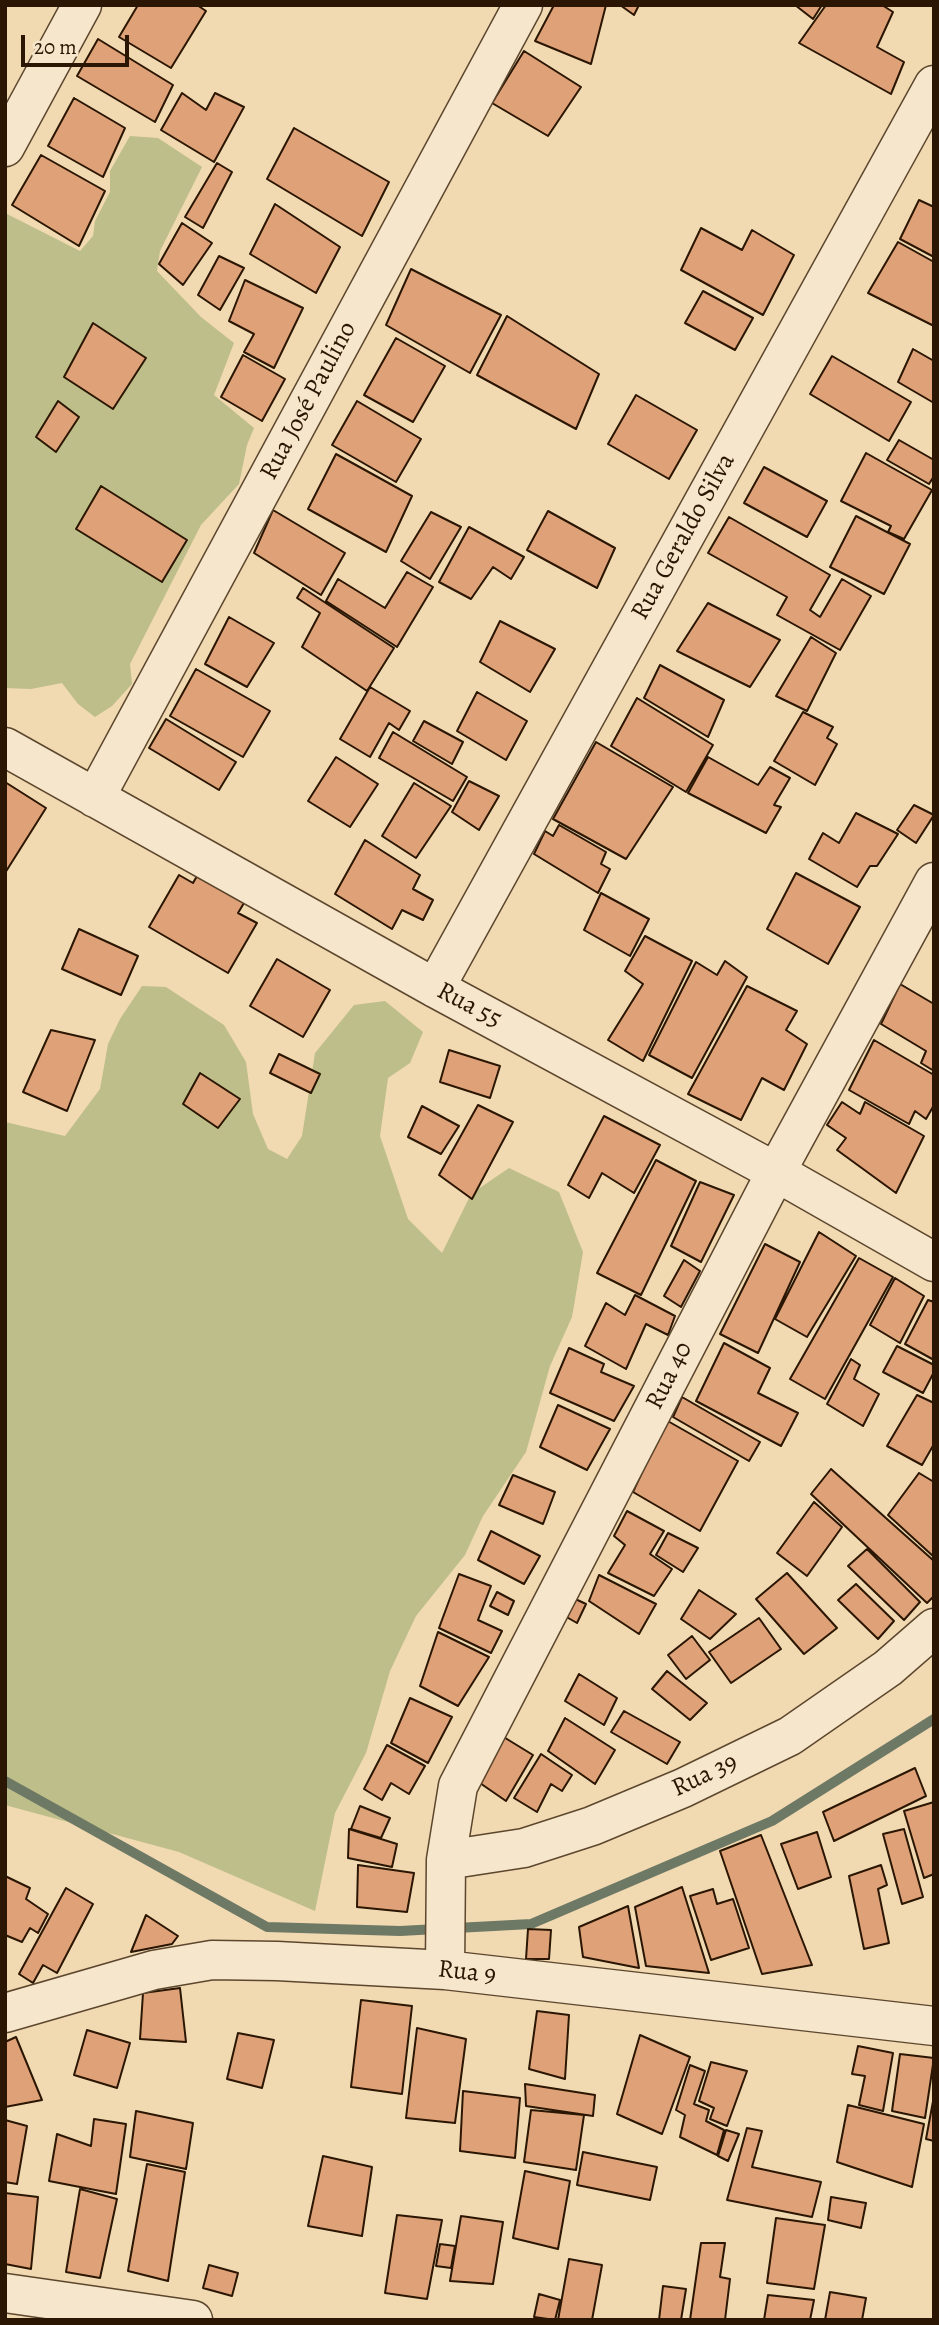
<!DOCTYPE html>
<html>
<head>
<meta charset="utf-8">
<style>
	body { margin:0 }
	#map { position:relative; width:939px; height:2325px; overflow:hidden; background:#f1d9b1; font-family:Alegreya,serif }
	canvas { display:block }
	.frame { position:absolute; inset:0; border:7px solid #2a1602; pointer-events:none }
	.scale { position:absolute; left:21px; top:35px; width:108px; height:32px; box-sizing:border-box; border:4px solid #2a1602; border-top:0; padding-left:9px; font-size:21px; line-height:24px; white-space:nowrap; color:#2a1602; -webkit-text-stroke:5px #f6e6cc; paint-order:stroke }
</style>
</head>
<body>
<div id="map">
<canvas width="939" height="2325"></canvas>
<div class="frame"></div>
<div class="scale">20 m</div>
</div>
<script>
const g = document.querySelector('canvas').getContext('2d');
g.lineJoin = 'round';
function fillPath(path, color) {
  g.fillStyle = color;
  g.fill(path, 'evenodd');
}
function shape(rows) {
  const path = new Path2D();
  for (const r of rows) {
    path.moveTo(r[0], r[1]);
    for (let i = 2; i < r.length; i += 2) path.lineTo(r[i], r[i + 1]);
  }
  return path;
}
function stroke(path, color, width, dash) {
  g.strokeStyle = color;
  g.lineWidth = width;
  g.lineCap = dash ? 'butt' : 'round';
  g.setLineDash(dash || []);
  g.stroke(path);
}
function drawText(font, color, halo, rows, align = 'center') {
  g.font = font + ' Alegreya,serif';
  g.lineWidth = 5;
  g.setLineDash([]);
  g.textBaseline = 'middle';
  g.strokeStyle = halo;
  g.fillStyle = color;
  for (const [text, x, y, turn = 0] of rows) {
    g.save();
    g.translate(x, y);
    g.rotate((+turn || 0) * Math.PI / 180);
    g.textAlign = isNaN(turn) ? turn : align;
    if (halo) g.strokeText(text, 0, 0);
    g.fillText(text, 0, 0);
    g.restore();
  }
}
const green = shape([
	[130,136,158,138,202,167,160,251,157,271,201,317,234,343,214,395,254,428,247,445,239,484,201,525,130,664,132,684,112,706,95,717,78,704,62,683,31,689,5,688,5,213,80,251,93,236,95,221,110,192,110,171],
	[142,986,166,987,224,1025,246,1062,253,1114,268,1149,287,1159,302,1136,315,1053,354,1005,385,1001,423,1032,410,1063,388,1078,380,1136,408,1219,442,1253,471,1194,509,1168,559,1192,583,1252,572,1317,550,1366,526,1452,483,1516,465,1555,416,1616,390,1671,366,1753,335,1813,315,1911,179,1852,5,1805,5,1122,65,1136,100,1089,108,1044,120,1019]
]);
const stream = shape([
	[5,1781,267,1927,400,1931,531,1924,772,1821,934,1719]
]);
const building = shape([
	[138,5,197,5,206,11,171,68,119,37,138,5],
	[554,5,606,5,591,64,535,41,554,5],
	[620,5,639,5,634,15,620,5],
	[795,5,822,5,813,19,795,5],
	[826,5,882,5,893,12,877,47,904,62,891,94,799,43,826,5],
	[98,39,173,85,155,122,77,76,98,39],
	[524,51,581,87,548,136,492,103,524,51],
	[182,93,206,110,215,93,244,107,214,162,161,130,182,93],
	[74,98,125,128,103,177,48,146,74,98],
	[294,128,389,182,362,236,267,179,294,128],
	[41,155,105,191,79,246,12,205,41,155],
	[217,163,232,172,203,228,185,217,217,163],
	[919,200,934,207,934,257,900,239,919,200],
	[275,204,340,247,316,293,250,254,275,204],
	[182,223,212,243,183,285,159,264,182,223],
	[701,228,742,250,752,230,794,255,763,315,681,270,701,228],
	[898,242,934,262,934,326,868,293,898,242],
	[219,256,244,268,220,310,198,295,219,256],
	[411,269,501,315,470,373,386,325,411,269],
	[245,280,303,308,274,368,244,352,254,334,229,321,245,280],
	[703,291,753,318,735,350,685,323,703,291],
	[507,316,599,374,576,429,477,375,507,316],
	[93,323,146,358,113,409,64,377,93,323],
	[396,338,445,366,413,422,364,395,396,338],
	[913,349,934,361,934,403,898,382,913,349],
	[243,355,285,379,262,421,221,397,243,355],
	[832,356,911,402,889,441,810,394,832,356],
	[636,395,697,430,669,479,608,444,636,395],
	[58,401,79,417,56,452,36,437,58,401],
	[357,401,421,439,396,482,332,445,357,401],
	[899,440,934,460,934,476,929,484,887,460,899,440],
	[866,453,932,490,904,539,888,532,891,526,841,501,866,453],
	[336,454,412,496,386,552,308,509,336,454],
	[764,467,827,501,807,537,744,503,764,467],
	[101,486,187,540,162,582,76,529,101,486],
	[273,510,345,553,321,595,254,553,273,510],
	[548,511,615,548,597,588,527,550,548,511],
	[431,512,461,527,430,579,401,561,431,512],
	[856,516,910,544,884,594,830,567,856,516],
	[729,517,830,575,810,610,820,617,842,579,871,596,840,650,777,615,787,597,708,553,729,517],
	[469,527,524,557,511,579,493,567,471,599,439,582,469,527],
	[407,572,433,587,397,647,326,601,338,579,385,608,407,572],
	[303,588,394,648,367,691,302,647,320,613,297,598,303,588],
	[708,603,780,640,750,687,677,651,708,603],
	[229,617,274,643,247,687,205,664,229,617],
	[500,621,555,649,530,692,480,662,500,621],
	[811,637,836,653,807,711,776,696,811,637],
	[660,665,724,700,708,737,644,698,660,665],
	[196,669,270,711,243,757,170,716,196,669],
	[370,687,410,711,399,730,389,723,370,757,340,739,370,687],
	[477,692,527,721,506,760,457,731,477,692],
	[637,698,713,745,686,792,611,746,637,698],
	[803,712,833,727,827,738,837,744,815,785,774,761,803,712],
	[166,719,236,762,219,790,149,748,166,719],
	[424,721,463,742,452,764,413,741,424,721],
	[393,732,467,777,453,801,379,758,393,732],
	[596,742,673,787,626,859,553,819,596,742],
	[336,757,378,784,350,827,308,801,336,757],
	[708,757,758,785,770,767,790,778,774,805,781,807,766,833,688,793,708,757],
	[469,781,499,796,479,830,452,812,469,781],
	[5,782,46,808,5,873,5,782],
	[414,783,451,806,416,858,382,836,414,783],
	[914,805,934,815,916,843,897,830,914,805],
	[856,813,898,834,877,866,870,866,857,887,809,859,823,833,839,843,856,813],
	[559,825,606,852,601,864,610,869,598,893,534,854,545,831,553,836,559,825],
	[365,840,420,875,413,889,433,900,423,920,402,910,392,929,335,894,365,840],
	[796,873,860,907,828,964,767,929,796,873],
	[179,875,193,883,197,876,244,903,238,913,257,923,228,973,149,927,179,875],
	[601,893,649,919,630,956,584,930,601,893],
	[79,929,138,956,121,995,62,969,79,929],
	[645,936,692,961,643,1061,608,1040,643,984,625,971,645,936],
	[277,959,330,990,303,1037,250,1006,277,959],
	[725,961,747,977,692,1078,649,1055,696,962,717,975,725,961],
	[900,984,934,1004,934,1071,921,1063,926,1051,881,1024,900,984],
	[747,986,797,1011,786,1030,807,1044,784,1090,762,1078,741,1120,688,1094,747,986],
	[51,1030,95,1040,67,1111,23,1092,51,1030],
	[874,1040,934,1075,934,1105,926,1119,915,1111,909,1124,849,1090,874,1040],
	[449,1050,500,1066,490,1098,440,1082,449,1050],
	[279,1054,320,1074,311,1093,270,1073,279,1054],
	[200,1073,240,1099,218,1128,183,1104,200,1073],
	[842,1102,860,1114,865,1102,924,1136,896,1193,837,1150,846,1138,827,1125,842,1102],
	[478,1105,513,1122,472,1199,439,1175,478,1105],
	[422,1106,459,1126,441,1154,408,1137,422,1106],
	[604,1116,660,1145,634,1193,602,1173,589,1198,568,1185,604,1116],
	[656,1160,696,1181,641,1295,597,1273,656,1160],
	[700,1182,734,1195,701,1262,671,1246,700,1182],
	[819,1232,856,1256,807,1337,775,1319,819,1232],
	[765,1244,800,1262,758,1353,720,1334,765,1244],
	[859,1258,893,1277,825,1399,790,1379,859,1258],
	[684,1260,700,1271,681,1307,664,1296,684,1260],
	[895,1278,924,1296,900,1343,870,1325,895,1278],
	[635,1295,675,1316,668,1335,646,1324,626,1369,585,1346,606,1303,625,1315,635,1295],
	[928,1300,934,1302,934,1360,905,1344,928,1300],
	[724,1343,770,1368,758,1393,798,1413,781,1446,696,1401,724,1343],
	[897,1346,934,1365,934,1372,923,1393,883,1372,897,1346],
	[569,1348,604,1364,601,1372,634,1386,614,1421,550,1393,569,1348],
	[851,1359,860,1365,854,1379,879,1394,863,1426,827,1404,851,1359],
	[917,1395,934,1403,934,1444,922,1465,887,1446,917,1395],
	[682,1397,760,1442,749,1461,673,1417,682,1397],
	[558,1405,610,1429,587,1470,540,1447,558,1405],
	[666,1420,738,1461,700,1531,633,1492,666,1420],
	[831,1469,934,1561,934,1596,927,1603,811,1494,831,1469],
	[919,1473,934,1482,934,1557,888,1515,919,1473],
	[513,1475,555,1492,543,1524,499,1505,513,1475],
	[814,1502,842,1527,807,1576,777,1553,814,1502],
	[627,1511,664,1531,650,1554,672,1569,654,1596,608,1573,625,1545,614,1536,627,1511],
	[491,1531,540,1556,524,1584,478,1560,491,1531],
	[668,1533,698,1548,683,1572,656,1555,668,1533],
	[867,1549,920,1602,904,1620,848,1566,867,1549],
	[787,1573,837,1628,804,1654,756,1599,787,1573],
	[459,1574,491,1586,478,1620,502,1631,491,1653,439,1628,459,1574],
	[599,1575,656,1604,639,1634,589,1601,599,1575],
	[856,1584,894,1621,878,1639,838,1600,856,1584],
	[699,1590,736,1614,710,1639,681,1619,699,1590],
	[497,1592,514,1601,508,1615,490,1606,497,1592],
	[571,1597,586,1604,577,1623,563,1615,571,1597],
	[759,1618,781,1649,731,1683,709,1652,759,1618],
	[438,1632,489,1657,458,1706,420,1686,438,1632],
	[692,1636,710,1660,686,1679,668,1655,692,1636],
	[667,1671,707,1703,690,1720,652,1689,667,1671],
	[579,1674,617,1698,604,1725,565,1701,579,1674],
	[410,1698,452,1717,428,1763,391,1743,410,1698],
	[624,1711,680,1742,667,1764,611,1732,624,1711],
	[565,1718,615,1750,595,1784,548,1751,565,1718],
	[502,1736,533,1755,506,1801,477,1781,502,1736],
	[387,1745,425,1766,409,1794,391,1783,382,1800,364,1789,387,1745],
	[541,1754,572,1775,562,1791,551,1784,537,1812,514,1798,541,1754],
	[915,1768,926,1796,834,1841,823,1812,915,1768],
	[934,1802,934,1874,924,1878,904,1811,934,1802],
	[360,1806,390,1818,381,1838,351,1829,360,1806],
	[349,1829,397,1844,392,1867,348,1858,349,1829],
	[904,1829,923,1897,902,1904,883,1834,904,1829],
	[817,1832,831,1877,798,1889,781,1844,817,1832],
	[761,1835,812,1965,762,1974,720,1851,761,1835],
	[358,1865,414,1873,407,1912,357,1907,358,1865],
	[881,1865,887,1885,878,1889,889,1943,864,1949,849,1876,881,1865],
	[5,1876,30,1888,26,1899,48,1914,38,1933,30,1928,22,1942,5,1935,5,1876],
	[682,1887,709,1973,646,1966,635,1907,682,1887],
	[66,1888,93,1904,57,1973,43,1965,33,1983,19,1974,66,1888],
	[713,1889,717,1904,733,1899,749,1948,711,1960,690,1896,713,1889],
	[628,1906,639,1968,583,1957,579,1927,628,1906],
	[146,1915,178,1936,172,1944,131,1952,146,1915],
	[528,1929,551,1930,549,1959,526,1959,528,1929],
	[180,1988,186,2042,140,2039,143,1993,180,1988],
	[361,2000,412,2006,402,2094,351,2087,361,2000],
	[537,2011,569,2015,565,2079,529,2069,537,2011],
	[417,2028,466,2039,455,2123,406,2118,417,2028],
	[87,2030,130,2043,117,2088,74,2075,87,2030],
	[238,2033,274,2040,262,2088,227,2079,238,2033],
	[640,2035,690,2057,662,2134,617,2114,640,2035],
	[16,2037,42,2100,5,2107,5,2042,16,2037],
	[858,2046,893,2053,883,2111,859,2105,865,2076,852,2074,858,2046],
	[900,2054,934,2058,925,2118,892,2111,900,2054],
	[711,2062,747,2071,727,2126,710,2119,714,2108,699,2101,711,2062],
	[690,2065,705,2071,694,2104,709,2110,706,2121,724,2130,717,2155,680,2137,685,2115,676,2110,690,2065],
	[525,2084,595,2095,593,2116,526,2106,525,2084],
	[463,2091,520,2098,515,2158,460,2151,463,2091],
	[934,2096,934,2141,926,2139,934,2096],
	[848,2105,924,2124,912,2187,837,2162,848,2105],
	[531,2110,584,2115,576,2170,524,2162,531,2110],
	[136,2111,193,2123,186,2169,130,2157,136,2111],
	[94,2119,126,2124,116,2194,49,2181,57,2134,91,2146,94,2119],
	[5,2120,27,2126,17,2184,5,2182,5,2120],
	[747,2128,762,2131,752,2167,821,2182,812,2217,727,2200,747,2128],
	[726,2130,739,2134,728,2161,718,2156,726,2130],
	[583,2152,657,2167,650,2200,577,2185,583,2152],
	[323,2156,372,2167,362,2236,308,2226,323,2156],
	[147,2164,185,2172,168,2281,128,2271,147,2164],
	[525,2171,570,2181,558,2249,513,2238,525,2171],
	[80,2189,117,2199,100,2278,66,2272,80,2189],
	[5,2193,38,2197,31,2269,5,2264,5,2193],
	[831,2197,866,2203,861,2228,828,2220,831,2197],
	[397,2215,442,2220,427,2299,385,2293,397,2215],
	[461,2216,503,2222,493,2284,450,2281,461,2216],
	[776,2218,825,2225,814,2289,767,2283,776,2218],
	[701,2243,725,2243,720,2277,730,2279,725,2320,690,2320,701,2243],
	[440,2244,455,2246,451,2268,436,2266,440,2244],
	[569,2259,602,2265,592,2320,558,2320,569,2259],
	[209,2265,238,2273,232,2296,203,2288,209,2265],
	[663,2286,686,2289,681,2320,659,2320,663,2286],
	[830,2292,866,2298,862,2320,825,2320,830,2292],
	[539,2294,560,2300,555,2320,534,2317,539,2294],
	[768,2295,814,2300,810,2320,764,2320,768,2295]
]);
const minor = shape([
	[5,147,82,5],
	[5,747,435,988,776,1172,934,1262],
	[95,798,523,5],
	[435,988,934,85],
	[446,1860,524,1848,592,1826,683,1788,790,1736,888,1668,934,1628],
	[445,1970,446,1860,458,1786,776,1172,934,882],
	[5,2013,154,1970,212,1960,277,1961,445,1970,934,2026],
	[5,2293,193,2320]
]);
const streetNames = [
	["Rua José Paulino",309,401,-62],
	["Rua Geraldo Silva",684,537,-61],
	["Rua 55",469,1006,28],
	["Rua 40",670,1376,-63],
	["Rua 39",705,1776,-25],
	["Rua 9",467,1973,6]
];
fillPath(green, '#bdbe89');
stroke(stream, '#6e7965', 10);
fillPath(building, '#dfa278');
stroke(building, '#2a1602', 2);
stroke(minor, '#5c472e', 41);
stroke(minor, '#f6e6cc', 38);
drawText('26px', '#2a1602', '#f6e6cc', streetNames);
</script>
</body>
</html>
